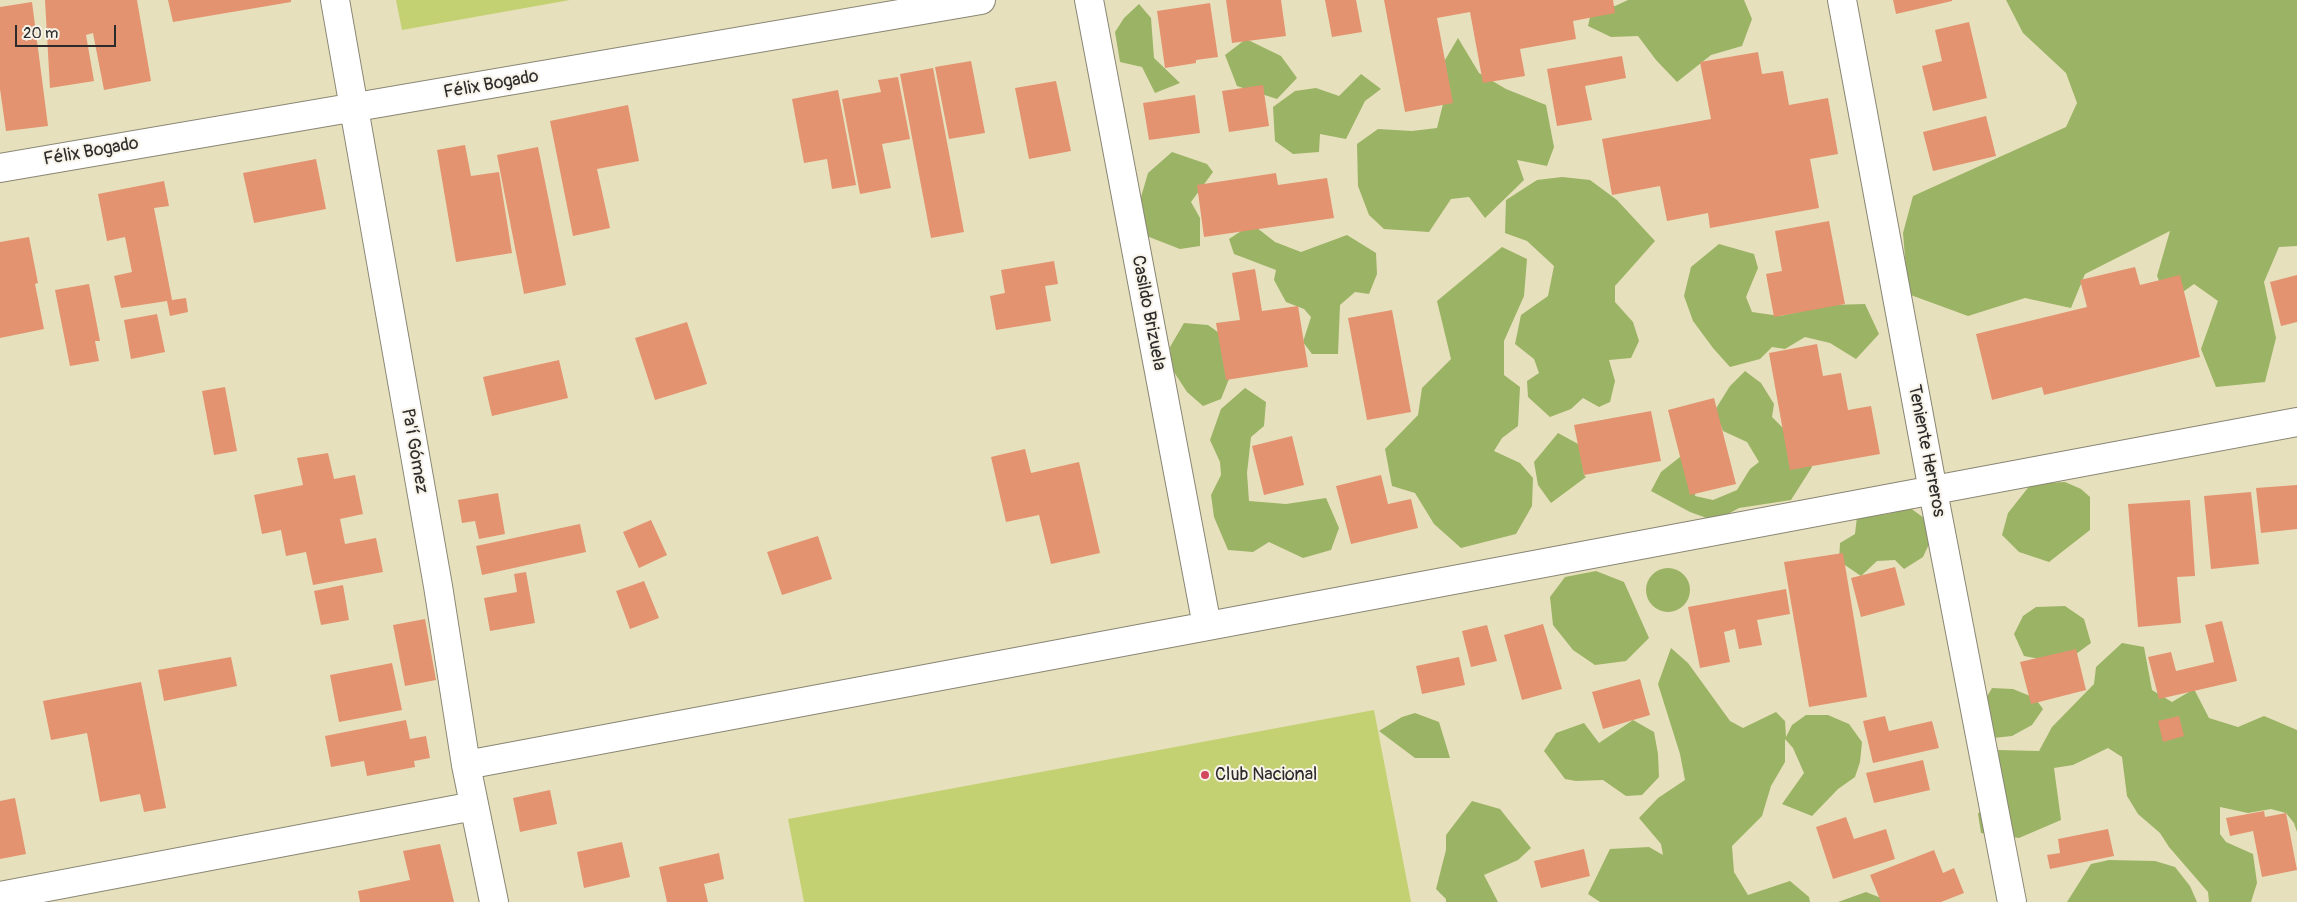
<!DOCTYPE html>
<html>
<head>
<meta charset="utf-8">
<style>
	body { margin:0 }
	#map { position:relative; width:2297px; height:902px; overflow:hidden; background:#e7e0bd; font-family:Pangolin,sans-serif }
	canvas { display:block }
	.scale { position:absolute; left:15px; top:25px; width:101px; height:22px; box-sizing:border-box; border:2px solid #2b2b2b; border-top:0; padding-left:6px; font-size:15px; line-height:18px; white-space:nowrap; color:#2b2b2b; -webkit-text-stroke:4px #f7f3e8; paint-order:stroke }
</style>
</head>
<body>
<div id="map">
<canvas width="2297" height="902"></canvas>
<div class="scale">20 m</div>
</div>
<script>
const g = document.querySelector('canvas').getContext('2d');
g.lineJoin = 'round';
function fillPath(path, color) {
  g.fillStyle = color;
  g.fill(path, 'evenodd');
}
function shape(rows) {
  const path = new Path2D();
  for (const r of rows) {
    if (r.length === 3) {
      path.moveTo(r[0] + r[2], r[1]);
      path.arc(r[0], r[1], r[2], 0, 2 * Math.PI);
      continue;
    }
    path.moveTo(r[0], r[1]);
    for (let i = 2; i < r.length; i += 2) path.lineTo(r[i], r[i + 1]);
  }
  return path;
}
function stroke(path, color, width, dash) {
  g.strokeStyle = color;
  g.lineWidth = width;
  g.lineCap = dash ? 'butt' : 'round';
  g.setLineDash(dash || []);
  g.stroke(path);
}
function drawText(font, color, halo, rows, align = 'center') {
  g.font = font + ' Pangolin,sans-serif';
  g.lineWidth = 4;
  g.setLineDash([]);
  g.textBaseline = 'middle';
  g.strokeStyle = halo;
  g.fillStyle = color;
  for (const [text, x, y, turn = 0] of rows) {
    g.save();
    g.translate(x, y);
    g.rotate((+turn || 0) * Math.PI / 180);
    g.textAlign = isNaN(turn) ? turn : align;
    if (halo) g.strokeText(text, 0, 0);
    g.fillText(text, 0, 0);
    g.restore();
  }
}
const green = shape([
	[396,0,570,0,402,30],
	[1374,710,1411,902,804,902,788,819]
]);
const forest = shape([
	[1628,0,1744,0,1752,19,1742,46,1711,55,1677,82,1656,60,1638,36,1611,37,1588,26,1593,4,1615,6],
	[2006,0,2297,0,2297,246,2279,247,2264,282,2276,338,2265,382,2216,387,2201,349,2218,301,2194,284,2169,302,2157,276,2170,231,2085,274,2071,308,2025,298,1968,316,1908,294,1903,233,1913,196,2066,127,2077,103,2066,73,2023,33],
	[1139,4,1151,18,1154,58,1180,83,1155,93,1142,67,1120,62,1115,32,1124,18],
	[1458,38,1479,73,1506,89,1546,105,1554,147,1547,166,1517,160,1524,180,1485,218,1469,197,1451,199,1429,232,1384,229,1369,215,1358,186,1357,144,1378,129,1412,131,1437,128,1446,92,1445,60],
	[1246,39,1281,56,1297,78,1277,99,1237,86,1225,55],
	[1361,74,1381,89,1365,101,1346,139,1320,134,1319,152,1293,154,1275,141,1273,107,1295,91,1316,88,1339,96],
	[1172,152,1207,164,1213,172,1191,202,1200,218,1200,246,1180,249,1144,235,1137,211,1148,173],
	[1562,177,1590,180,1617,200,1655,241,1615,286,1615,302,1633,322,1639,341,1631,358,1609,360,1615,381,1610,402,1599,407,1583,398,1571,409,1550,417,1528,397,1527,381,1539,373,1534,359,1515,344,1521,315,1548,296,1554,266,1527,241,1505,233,1506,200,1537,180],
	[1252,224,1275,242,1301,252,1347,235,1376,253,1377,274,1369,294,1355,292,1340,305,1338,354,1312,354,1303,342,1311,317,1304,309,1286,302,1274,280,1276,270,1234,254,1229,239],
	[1719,244,1754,254,1758,268,1746,297,1752,312,1780,316,1831,305,1865,304,1879,334,1856,359,1830,343,1805,337,1785,349,1772,347,1760,359,1730,367,1713,348,1693,321,1684,296,1691,267],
	[1502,247,1527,259,1524,296,1504,341,1504,375,1520,387,1518,426,1502,438,1494,451,1520,463,1533,478,1532,506,1516,534,1461,548,1434,524,1415,493,1392,486,1385,449,1418,415,1422,388,1451,359,1437,301],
	[1184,323,1208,325,1222,335,1229,379,1221,399,1203,406,1187,392,1172,369,1170,347],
	[1745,371,1761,383,1774,404,1772,417,1801,446,1812,467,1791,500,1739,508,1715,521,1690,512,1651,491,1661,472,1680,457,1690,461,1697,480,1695,496,1713,500,1737,490,1750,469,1759,462,1747,442,1723,431,1715,410,1730,386],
	[1245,388,1266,402,1264,426,1251,437,1247,473,1249,501,1286,504,1326,498,1339,528,1331,550,1303,558,1269,542,1253,552,1228,550,1214,517,1211,495,1221,475,1220,462,1210,440,1221,409],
	[1558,433,1580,445,1584,475,1586,477,1551,503,1538,485,1534,462],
	[2065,482,2081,489,2090,497,2090,530,2049,562,2019,552,2002,535,2008,513,2031,484],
	[1909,507,1928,521,1930,542,1923,557,1904,569,1895,560,1877,561,1861,576,1839,561,1840,543,1855,534,1857,517,1888,514],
	[1668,590,22],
	[1596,571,1624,582,1649,638,1626,661,1595,665,1573,650,1553,625,1550,597,1565,577],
	[2065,606,2084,619,2091,643,2076,654,2055,662,2024,656,2014,634,2023,616,2036,607],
	[2122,643,2144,647,2152,690,2172,702,2194,689,2209,718,2238,727,2264,716,2297,730,2297,832,2294,823,2286,813,2271,809,2248,813,2220,807,2220,834,2226,842,2253,854,2257,883,2251,902,2209,902,2208,892,2169,847,2160,833,2138,814,2127,796,2122,757,2108,748,2073,765,2054,768,2061,820,2019,838,1981,833,1978,814,2002,780,1998,750,2039,751,2052,727,2094,684,2096,667],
	[1671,648,1688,663,1730,721,1743,728,1776,712,1785,721,1786,737,1792,725,1806,715,1828,715,1849,724,1862,742,1860,762,1855,777,1838,789,1812,816,1782,804,1804,773,1793,748,1785,739,1785,762,1771,786,1762,816,1732,846,1734,872,1748,895,1790,881,1809,897,1810,902,1600,902,1588,894,1610,849,1649,847,1663,855,1661,844,1639,818,1658,798,1685,780,1680,754,1658,684],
	[1992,688,2013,689,2035,698,2043,709,2032,725,2012,736,1993,738,1983,703],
	[1415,713,1439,722,1450,758,1415,758,1379,731,1402,717],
	[1633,720,1654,732,1658,754,1659,777,1642,795,1626,796,1603,780,1576,781,1565,779,1544,751,1556,733,1584,723,1599,743],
	[1472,801,1500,809,1531,848,1518,860,1484,875,1498,902,1446,902,1446,899,1436,889,1446,850,1446,835],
	[2109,860,2155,861,2175,867,2190,886,2197,902,2067,902,2091,864],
	[1866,892,1881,898,1885,902,1838,902]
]);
const building = shape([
	[45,0,137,0,151,81,104,90,93,33,86,35,94,81,50,88],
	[168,0,291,0,291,2,173,22],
	[1226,0,1281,0,1286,36,1232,43],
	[1325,0,1356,0,1362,32,1332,37],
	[1384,0,1613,0,1615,13,1573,21,1576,39,1520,49,1525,76,1483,83,1470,12,1437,18,1453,103,1405,112],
	[1893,0,1952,0,1952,1,1896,14],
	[32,2,48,126,6,131,0,89,0,7],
	[1210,3,1218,57,1196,60,1196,63,1165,68,1157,11],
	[1969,22,1987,98,1933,111,1922,66,1942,61,1935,30],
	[1758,52,1762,74,1783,71,1789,105,1828,98,1838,154,1810,159,1819,208,1710,228,1708,213,1667,221,1660,186,1612,195,1602,139,1711,119,1700,62],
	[1622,56,1626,78,1585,86,1592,120,1557,126,1547,69],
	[971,61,985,133,949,139,935,67],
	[933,68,964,232,931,238,900,74],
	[898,77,910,139,882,144,891,188,860,194,842,99,881,92,878,80],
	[1056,81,1071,151,1029,159,1015,88],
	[1263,85,1269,126,1229,132,1222,91],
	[838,90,856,185,832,189,827,159,804,163,792,99],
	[1195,95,1200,133,1149,140,1143,103],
	[628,105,639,161,597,169,610,228,573,236,550,121],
	[1986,116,1996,156,1933,171,1923,132],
	[465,145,471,176,499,172,512,253,456,262,437,150],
	[538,147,566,285,524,294,497,155],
	[316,159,326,209,254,223,243,173],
	[1276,173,1278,185,1327,178,1334,218,1204,237,1197,185],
	[164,181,169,206,154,208,172,300,186,298,188,312,170,316,167,301,121,308,114,276,132,272,125,237,107,241,98,194],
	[1829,221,1845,304,1774,317,1766,274,1782,271,1775,231],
	[29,237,38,283,35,284,44,329,0,338,0,242],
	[1054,261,1058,284,1045,286,1051,321,996,330,990,296,1005,293,1001,270],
	[2135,267,2140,285,2180,275,2200,357,2044,395,2042,387,1992,400,1976,334,2087,307,2080,280],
	[1255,269,1262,311,1298,306,1308,367,1226,380,1216,323,1240,320,1232,273],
	[2297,275,2297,322,2281,326,2270,282],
	[89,284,100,341,95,341,99,361,70,366,55,290],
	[1392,310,1411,412,1367,420,1348,318],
	[157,314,165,352,131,359,124,320],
	[687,322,707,384,655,400,635,338],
	[1817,344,1823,376,1841,373,1848,410,1871,406,1880,454,1790,470,1769,353],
	[559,360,568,398,492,416,483,377],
	[225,387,237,451,214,455,202,391],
	[1714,398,1736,484,1690,495,1668,410],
	[1651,411,1661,461,1584,475,1574,425],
	[1292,436,1304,485,1264,495,1252,446],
	[1025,449,1031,473,1079,462,1100,553,1051,564,1039,515,1006,522,991,457],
	[328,453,334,479,355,475,363,514,340,519,345,544,376,538,383,572,313,585,306,552,286,556,281,530,262,534,254,495,303,485,297,458],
	[1381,475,1388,504,1411,499,1418,528,1351,544,1336,486],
	[2297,485,2297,529,2261,533,2256,488],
	[2251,492,2259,564,2211,569,2204,496],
	[498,493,505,534,479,539,475,521,462,523,458,500],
	[2190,500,2195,576,2177,577,2181,623,2138,627,2128,504],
	[651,520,667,555,639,568,623,532],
	[580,524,586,552,482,575,476,546],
	[818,536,832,579,782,595,767,552],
	[1843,553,1867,697,1809,707,1784,562],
	[1895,567,1905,605,1861,617,1851,578],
	[526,572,535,623,490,631,484,598,517,592,514,574],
	[644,581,659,618,630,629,616,591],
	[343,585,349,620,321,625,314,591],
	[1786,589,1790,614,1757,620,1762,645,1739,649,1735,629,1724,632,1730,662,1700,668,1688,607],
	[425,619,436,680,405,686,393,625],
	[2222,621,2237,681,2159,699,2148,657,2171,652,2176,671,2214,662,2205,625],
	[1543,624,1562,689,1522,700,1504,635],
	[1487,625,1497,661,1471,667,1462,631],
	[2076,649,2086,690,2031,704,2020,662],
	[231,657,237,686,164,701,158,670],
	[1459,657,1465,685,1422,694,1416,666],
	[392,663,402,710,339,722,330,675],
	[1640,679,1650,715,1603,729,1592,692],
	[141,682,166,808,144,812,140,794,100,802,87,733,51,740,43,701],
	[1885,716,1889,731,1932,721,1939,748,1873,763,1863,721],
	[2179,716,2184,736,2163,742,2158,721],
	[406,720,410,739,426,736,430,758,414,761,415,767,367,776,364,761,331,767,325,736],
	[1923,760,1930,790,1874,803,1866,773],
	[550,790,557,824,520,832,513,798],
	[15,798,26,854,0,859,0,801],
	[2264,811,2265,817,2286,813,2297,870,2262,877,2253,831,2230,836,2226,818],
	[1846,817,1854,839,1886,829,1895,859,1833,879,1816,827],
	[2108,829,2114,856,2050,869,2047,855,2060,853,2058,839],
	[622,842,630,877,584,888,577,852],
	[440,844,454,902,360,902,358,891,410,880,403,851],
	[1584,849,1590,876,1541,888,1534,861],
	[1934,850,1943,873,1954,868,1964,893,1941,902,1881,902,1870,875],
	[719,853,724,879,704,884,708,902,667,902,659,867]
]);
const minor = shape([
	[335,0,438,586,466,765,494,902],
	[1089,0,1207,626],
	[1842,0,1933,491,2012,902],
	[0,168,981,0],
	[466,765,2297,422],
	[0,896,474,806]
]);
const markers = [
	[1205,775,5,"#d1495b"]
];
const streetNames = [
	["Félix Bogado",491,85,-10],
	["Félix Bogado",91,152,-10],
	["Casildo Brizuela",1148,313,79],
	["Pa'í Gómez",414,451,80],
	["Teniente Herreros",1926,451,79]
];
const poiNames = [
	["Club Nacional",1215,775]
];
fillPath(green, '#c4d172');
fillPath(forest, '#9bb364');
fillPath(building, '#e39370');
stroke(minor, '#898674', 30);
stroke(minor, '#fff', 28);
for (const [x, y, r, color] of markers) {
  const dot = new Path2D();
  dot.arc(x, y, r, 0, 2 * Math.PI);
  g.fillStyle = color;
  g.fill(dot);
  stroke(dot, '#f7f3e8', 2);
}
drawText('18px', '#2b2b2b', '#f7f3e8', streetNames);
drawText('18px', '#2b2b2b', '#f7f3e8', poiNames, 'left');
</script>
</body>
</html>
